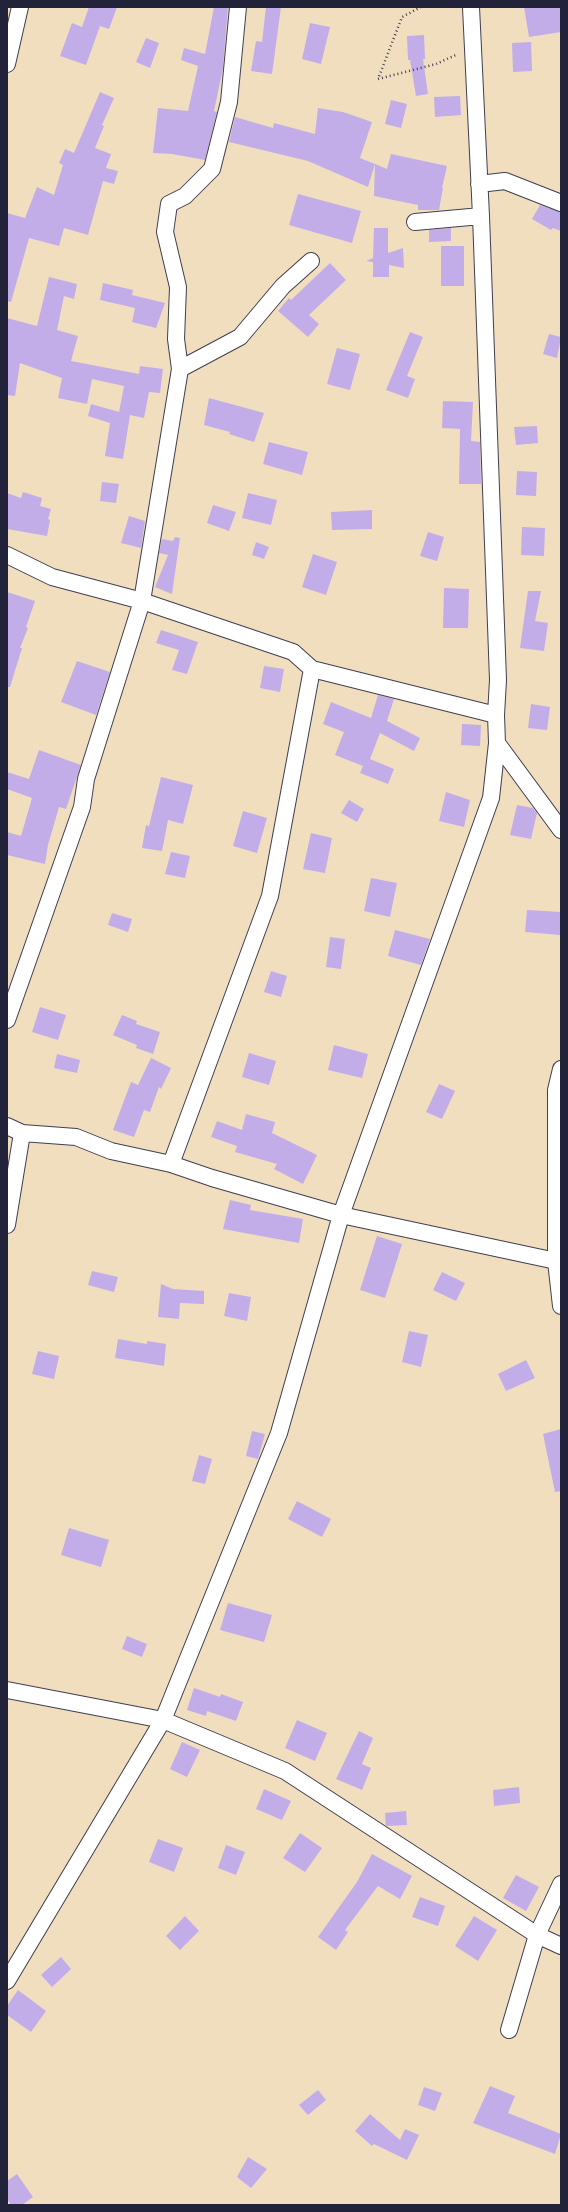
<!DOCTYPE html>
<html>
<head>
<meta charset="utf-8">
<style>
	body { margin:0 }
	#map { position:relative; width:568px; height:2212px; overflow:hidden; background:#f0debf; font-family:"Comic Neue",sans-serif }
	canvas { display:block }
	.frame { position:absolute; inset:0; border:8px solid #22223b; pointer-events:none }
</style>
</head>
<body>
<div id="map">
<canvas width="568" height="2212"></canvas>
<div class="frame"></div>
</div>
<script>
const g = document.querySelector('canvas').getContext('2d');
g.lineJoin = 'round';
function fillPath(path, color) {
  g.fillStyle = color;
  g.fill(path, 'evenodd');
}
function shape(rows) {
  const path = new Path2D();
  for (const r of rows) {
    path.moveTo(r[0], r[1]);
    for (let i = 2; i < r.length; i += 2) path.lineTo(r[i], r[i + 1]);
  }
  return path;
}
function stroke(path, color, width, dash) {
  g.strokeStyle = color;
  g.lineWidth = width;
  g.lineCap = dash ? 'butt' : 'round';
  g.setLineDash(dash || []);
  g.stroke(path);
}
const building = shape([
	[89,7,117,7,109,29,100,26,86,65,60,56,72,23,82,27],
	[214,7,228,7,223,68,214,111,217,112,205,160,172,154,153,153,158,108,188,111,198,66,181,60,184,48,205,54],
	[266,7,281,7,272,74,251,71,256,41,262,42],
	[524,7,561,7,561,32,529,37],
	[310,23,330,27,321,64,302,59],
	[424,35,425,59,423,59,428,94,416,96,410,60,408,60,407,36],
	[146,38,159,43,150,68,136,62],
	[531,42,532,71,513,72,512,43],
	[100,92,114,98,102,125,104,126,95,148,111,154,106,168,118,171,114,184,103,181,88,235,64,228,59,246,29,238,11,302,7,301,7,213,25,218,37,187,54,195,63,165,59,163,65,149,74,153],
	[460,96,461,115,435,117,434,97],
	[391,100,407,104,401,128,385,124],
	[318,108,343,112,372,122,360,158,375,164,368,187,308,161,229,142,235,117,273,128,274,123,315,134],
	[391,154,447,166,442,188,443,188,439,210,418,210,418,205,374,196,375,164,387,169],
	[298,194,361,211,352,243,289,225],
	[540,205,561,212,561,231,553,228,551,230,532,219],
	[374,228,388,228,388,253,403,248,404,268,389,265,389,277,373,277,373,262,366,261,373,258],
	[451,228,451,241,429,242,429,230],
	[441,246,464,246,464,286,441,286],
	[330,263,346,280,309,315,319,324,308,337,278,311,289,298,291,300],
	[49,277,77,284,74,299,64,296,57,330,78,336,71,361,139,374,140,366,163,369,160,393,149,392,144,418,130,415,123,459,105,456,110,423,88,416,91,404,119,412,124,386,92,379,87,404,58,398,62,378,20,363,15,396,7,395,7,318,37,326],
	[103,283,133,290,132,295,165,303,156,328,132,322,135,308,100,300],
	[410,332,423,337,407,376,415,379,408,398,386,390],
	[549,334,561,337,557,358,543,354],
	[337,348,360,354,350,390,327,384],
	[209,398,264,413,254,442,229,434,230,432,204,425],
	[443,401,473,402,471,441,480,442,481,484,459,484,460,429,442,428],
	[537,426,538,443,516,445,514,427],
	[269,442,308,452,302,475,263,464],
	[517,471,537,472,536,496,516,495],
	[102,482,119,484,116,503,100,501],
	[23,492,42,498,40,506,51,509,48,519,50,520,47,536,7,529,7,493,21,498],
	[248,493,277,500,271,525,242,518],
	[213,505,236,512,229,531,207,523],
	[372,510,372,529,332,530,331,512],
	[129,516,145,521,141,548,121,543],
	[522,527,545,528,544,556,521,555],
	[428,532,444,537,437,561,420,556],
	[175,537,180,538,172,594,155,587,168,555,159,553,162,539,173,541],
	[256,542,269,547,264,559,252,555],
	[313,554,337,562,326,595,302,587],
	[444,588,469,589,468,628,443,628],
	[528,591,541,591,535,621,548,623,544,651,520,648],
	[7,592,35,601,26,627,28,628,20,648,22,648,10,687,7,687],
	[161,630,198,642,187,674,172,670,179,650,156,643],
	[77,661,110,672,96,715,61,702],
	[264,666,284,669,280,692,260,688],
	[378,695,394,699,387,721,420,738,414,751,380,733,370,759,394,769,388,784,360,773,363,766,335,755,344,732,323,724,331,702,371,718],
	[531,704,550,707,547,730,528,728],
	[462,724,481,725,480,746,461,745],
	[39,750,81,765,66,809,59,807,48,845,45,864,7,855,7,832,21,836,32,798,7,789,7,772,29,779],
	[161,777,193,785,183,824,168,820,162,851,142,848,146,825,149,826],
	[446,792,470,800,464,827,439,821],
	[349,800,364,809,357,822,341,813],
	[517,805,533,808,537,813,531,839,510,835],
	[243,811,267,818,257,853,233,846],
	[311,833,332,838,325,873,303,869],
	[171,852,190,856,185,878,165,874],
	[371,878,397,883,390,917,364,911],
	[527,910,561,912,560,935,525,932],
	[112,913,132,919,128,932,108,925],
	[395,930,430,939,421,965,388,956],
	[330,937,345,939,341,969,326,967],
	[271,971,287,976,281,997,264,992],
	[40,1007,66,1015,58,1040,32,1032],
	[122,1015,137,1021,136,1024,160,1032,153,1054,136,1048,137,1045,113,1035],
	[334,1045,368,1054,362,1078,328,1070],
	[249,1053,276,1061,269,1085,242,1077],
	[57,1054,80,1060,77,1073,54,1068],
	[151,1058,171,1068,161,1089,159,1087,150,1112,144,1110,134,1137,113,1130,131,1082,138,1085],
	[439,1084,455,1091,442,1119,426,1112],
	[246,1114,275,1122,272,1133,317,1155,303,1184,274,1169,277,1164,235,1152,237,1146,211,1137,217,1121,242,1130],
	[230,1200,251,1205,250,1210,303,1219,299,1243,223,1229],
	[377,1236,402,1244,385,1298,360,1290],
	[92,1271,118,1277,114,1292,88,1285],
	[442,1272,465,1283,456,1301,433,1290],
	[161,1284,173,1289,204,1291,204,1304,180,1303,179,1319,158,1317],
	[229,1293,251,1297,247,1321,224,1316],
	[409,1331,428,1335,421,1367,402,1362],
	[118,1339,147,1344,147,1341,166,1344,164,1366,115,1358],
	[38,1351,59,1356,54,1379,32,1374],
	[526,1360,535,1378,506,1391,498,1374],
	[561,1429,561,1491,555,1492,543,1434],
	[252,1431,265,1434,258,1459,246,1456],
	[199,1455,212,1459,205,1484,192,1481],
	[297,1501,331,1519,322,1537,288,1519],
	[69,1528,109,1540,101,1567,61,1555],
	[228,1603,272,1615,264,1642,220,1630],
	[127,1636,147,1644,142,1657,122,1649],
	[194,1688,220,1697,221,1694,243,1702,236,1721,207,1711,206,1716,187,1710],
	[297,1720,327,1733,315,1761,285,1748],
	[359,1731,373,1738,362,1764,371,1768,362,1790,336,1779],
	[182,1742,200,1750,187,1777,170,1769],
	[519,1787,520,1803,494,1806,493,1790],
	[264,1789,291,1801,282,1820,256,1809],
	[406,1811,407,1825,386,1826,385,1813],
	[300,1833,322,1848,305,1872,283,1858],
	[158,1839,183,1848,174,1872,149,1862],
	[226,1845,245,1852,236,1875,218,1868],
	[372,1854,412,1876,400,1899,378,1886,345,1930,348,1932,336,1950,318,1937,357,1882],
	[516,1875,539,1887,526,1911,503,1898],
	[420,1897,445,1906,438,1926,412,1917],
	[185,1916,199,1931,180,1950,166,1936],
	[474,1916,497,1930,478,1961,455,1946],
	[61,1957,71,1969,52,1987,41,1975],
	[18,1990,46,2011,31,2032,7,2015,7,2006],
	[490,2086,515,2096,508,2113,561,2134,555,2154,473,2123],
	[424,2087,442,2093,435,2111,418,2105],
	[318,2090,326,2100,308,2115,299,2105],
	[370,2114,400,2140,405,2129,419,2135,407,2160,374,2144,372,2146,355,2131],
	[248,2157,267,2169,251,2188,237,2177],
	[17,2174,33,2197,22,2205,11,2205,7,2199,7,2181]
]);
const path = shape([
	[421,7,402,17,378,79,436,64,458,54]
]);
const street = shape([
	[7,64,20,7],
	[479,184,505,181,561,203],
	[415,222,481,216],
	[180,369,240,337,283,286,311,261],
	[7,555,52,577,142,601,293,652,312,669,496,715],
	[497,743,561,830],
	[7,1020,82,807,86,779,142,601,180,369,176,339,178,287,165,232,169,204,185,196,212,169,229,102,238,7],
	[561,1069,556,1090,556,1261,561,1306],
	[7,1126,22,1133,76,1137,111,1151,171,1164,212,1178,341,1215,556,1261],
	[171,1164,270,896,312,669],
	[7,1225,22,1133],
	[7,1690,163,1720,285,1771,537,1935,561,1946],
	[7,1981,163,1720,279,1433,341,1215,491,798,497,743,496,715,498,680,481,216,471,7],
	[509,2030,537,1935,561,1884]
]);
fillPath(building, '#c3ade9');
stroke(street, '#413e4f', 18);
stroke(path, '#413e4f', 2.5, [1, 3]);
stroke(street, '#fff', 16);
</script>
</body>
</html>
